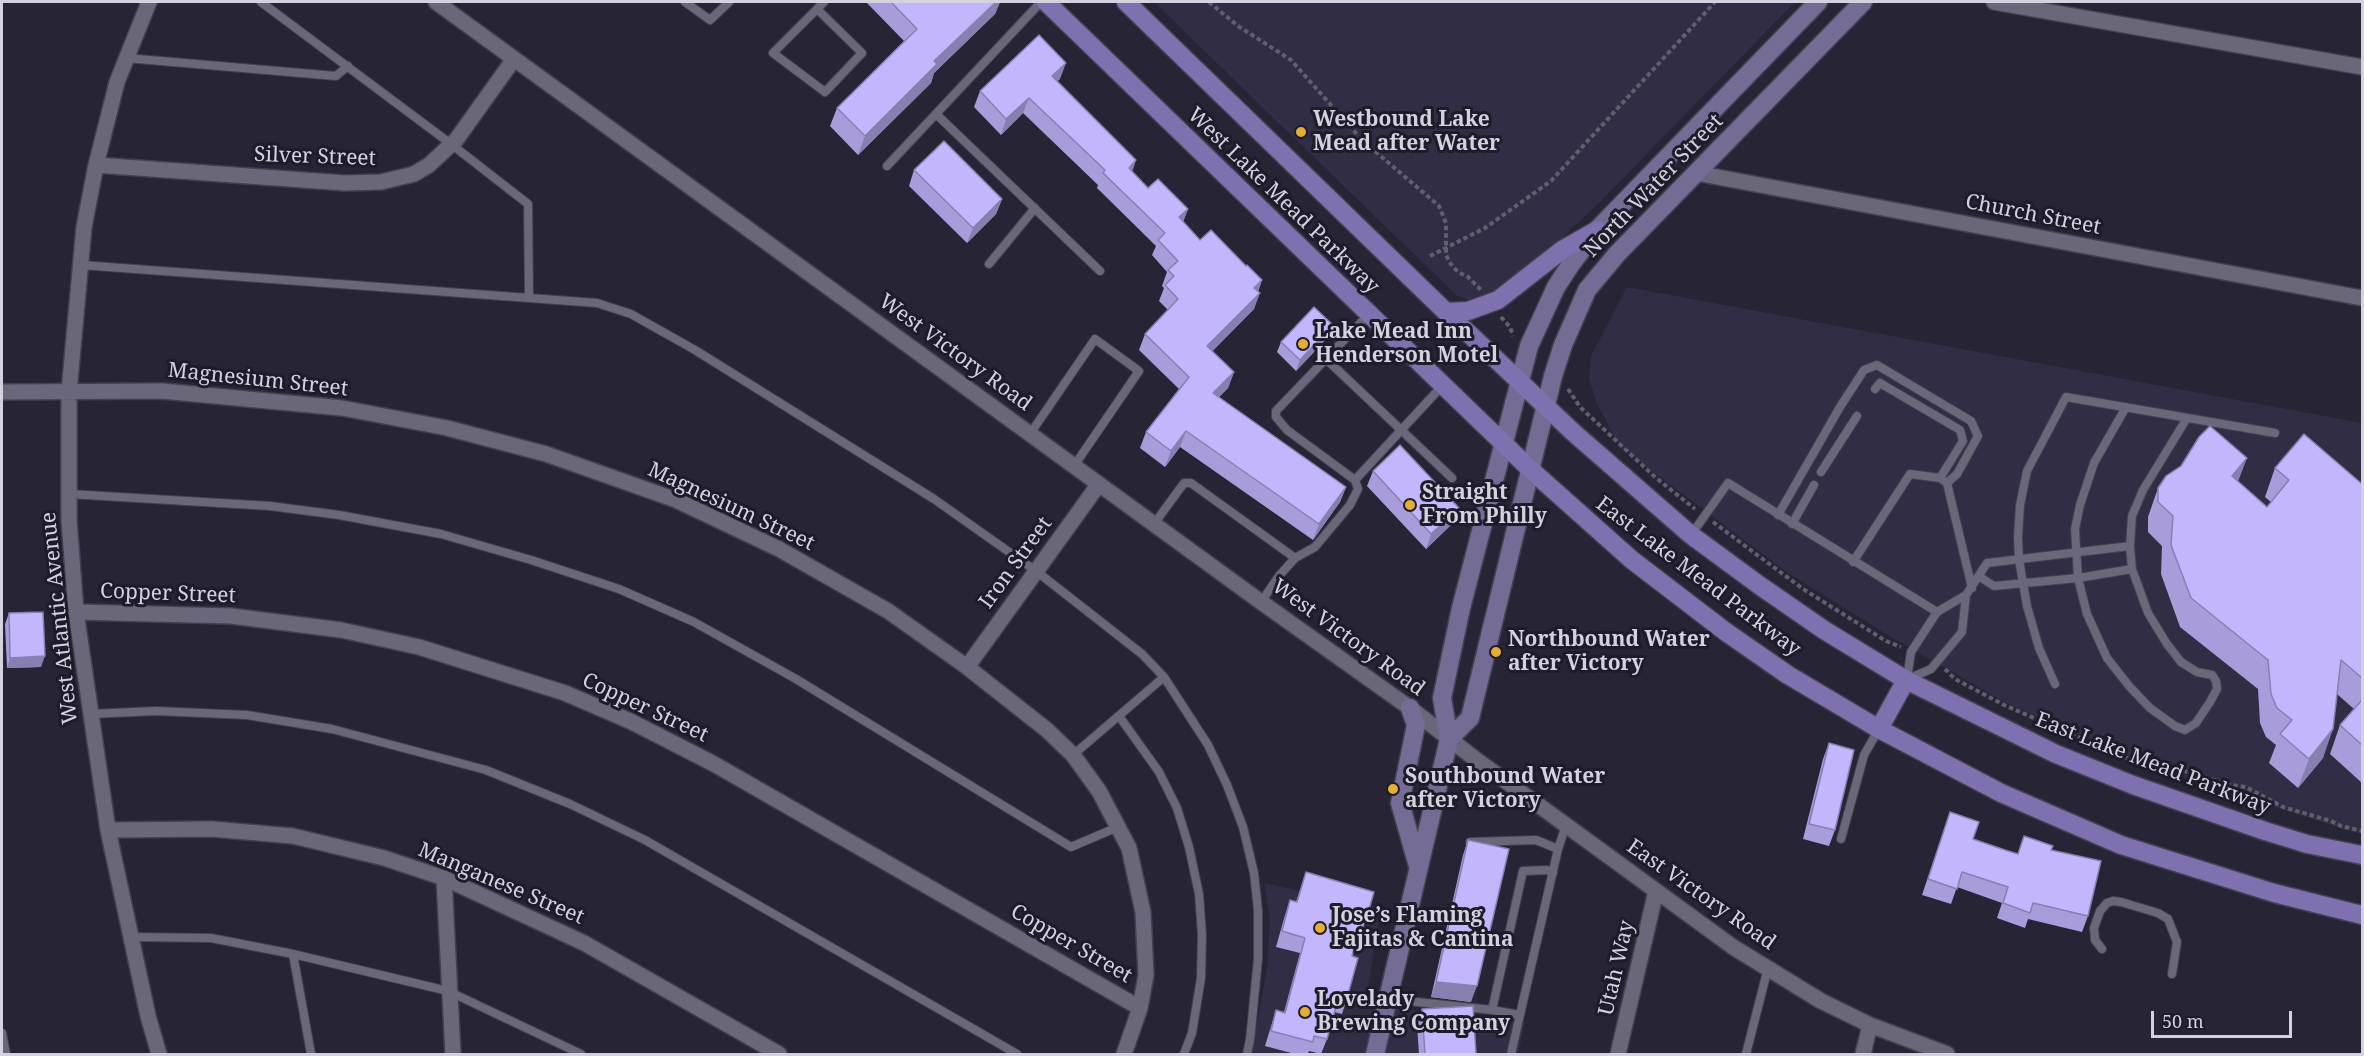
<!DOCTYPE html>
<html>
<head>
<meta charset="utf-8">
<style>
	body { margin:0 }
	#map { position:relative; width:2364px; height:1056px; overflow:hidden; background:#272435; font-family:"Noto Serif",serif }
	canvas { display:block }
	.frame { position:absolute; inset:0; border:3px solid #d4d2de; pointer-events:none }
	.scale { position:absolute; left:2151px; top:1011px; width:141px; height:27px; box-sizing:border-box; border:3px solid #d4d2de; border-top:0; padding-left:8px; font-size:18px; line-height:21px; white-space:nowrap; color:#d4d2de; -webkit-text-stroke:4px #1e1b2b; paint-order:stroke }
</style>
</head>
<body>
<div id="map">
<canvas width="2364" height="1056"></canvas>
<div class="frame"></div>
<div class="scale">50 m</div>
</div>
<script>
const g = document.querySelector('canvas').getContext('2d');
g.lineJoin = 'round';
function fillPath(path, color) {
  g.fillStyle = color;
  g.fill(path, 'evenodd');
}
function shape(rows) {
  const path = new Path2D();
  for (const r of rows) {
    path.moveTo(r[0], r[1]);
    for (let i = 2; i < r.length; i += 2) path.lineTo(r[i], r[i + 1]);
  }
  return path;
}
function stroke(path, color, width, dash) {
  g.strokeStyle = color;
  g.lineWidth = width;
  g.lineCap = dash ? 'butt' : 'round';
  g.setLineDash(dash || []);
  g.stroke(path);
}
function drawText(font, color, halo, rows, align = 'center') {
  g.font = font + ' "Noto Serif",serif';
  g.lineWidth = 6;
  g.setLineDash([]);
  g.textBaseline = 'middle';
  g.strokeStyle = halo;
  g.fillStyle = color;
  for (const [text, x, y, turn = 0] of rows) {
    g.save();
    g.translate(x, y);
    g.rotate((+turn || 0) * Math.PI / 180);
    g.textAlign = isNaN(turn) ? turn : align;
    if (halo) g.strokeText(text, 0, 0);
    g.fillText(text, 0, 0);
    g.restore();
  }
}
const built = shape([
	[1154,2,1795,2,1600,202,1559,241,1518,279,1494,294,1471,301,1456,295],
	[1627,287,2362,423,2362,834,2346,830,2160,770,2004,702,1888,635,1788,573,1620,447,1597,404,1589,379,1591,356],
	[1264,883,1381,908,1365,1005,1525,1022,1518,1054,1251,1054,1267,969,1270,918]
]);
const path = shape([
	[1209,2,1238,26,1291,60,1362,140,1439,206,1446,223,1446,254,1449,262,1458,272,1468,277,1481,290],
	[1430,256,1485,228,1551,181,1715,2],
	[1501,317,1510,327,1513,336],
	[1568,389,1580,407,1655,477,1695,509],
	[1713,522,1803,589,1886,641,1901,647],
	[1945,669,1955,679,2004,705,2131,760,2157,771,2165,772,2181,770,2231,785,2246,787,2283,807,2331,821,2341,826,2362,831]
]);
const lane = shape([
	[261,2,451,144,528,204,529,297],
	[685,2,710,20,729,2],
	[817,9,862,53,825,92,773,53,824,2],
	[126,58,336,76,348,66],
	[936,114,1100,271],
	[887,166,1041,2],
	[989,264,1035,208],
	[81,265,597,303,631,314,695,350,934,499,1036,571,1142,654,1164,677],
	[1368,315,1276,411,1276,417,1287,430,1355,480,1442,386],
	[1326,359,1452,478],
	[1875,389,1880,383,1960,430,1963,441,1940,478],
	[2126,407,2094,463,2080,505,2075,529,2078,578,2087,614,2107,658,2129,686,2150,708,2175,726,2185,730,2196,723,2210,702,2217,689,2216,681,2212,675,2197,672,2181,662,2167,644,2148,613,2132,569,2130,546,2132,516,2143,490,2187,418],
	[1030,434,1095,339,1139,371,1074,466],
	[1821,472,1857,416],
	[69,494,270,506,339,515,441,534,531,560,619,589,694,622,796,679,1071,847,1118,827],
	[1778,515,1840,407,1864,370,1877,365,1971,421,1978,436,1957,474,1947,483],
	[1154,524,1184,483,1191,483,1295,558],
	[1792,524,1814,485],
	[1691,535,1728,483,1937,612],
	[1853,562,1910,474,1940,478,1947,483,1972,588],
	[1980,577,1994,586,2078,578,2132,569],
	[1261,602,1279,576,1295,558,1315,547,1350,505,1358,489,1355,480],
	[1907,679,1911,652,1937,612,1966,595,1987,563,2130,546],
	[1908,679,1931,669,1962,632,1966,595],
	[2055,684,2039,648,2027,606,2019,560,2018,537,2020,505,2027,471,2066,397,2275,433],
	[91,714,156,711,247,715,332,729,486,770,570,804,645,840,1017,1054],
	[1119,716,1159,772,1177,808,1189,847,1199,894,1202,935,1201,978,1192,1033,1184,1054],
	[1073,755,1164,677,1208,745,1227,785,1243,827,1254,873,1258,910,1258,959,1250,1040,1247,1054],
	[1841,839,1864,755,1879,729],
	[1470,842,1536,840,1558,849],
	[131,937,211,938,293,954,448,991,581,1054],
	[2102,949,2095,940,2094,928,2100,911,2107,903,2113,901,2121,902,2158,913,2168,919,2177,942,2172,974],
	[293,954,311,1054],
	[1389,999,1492,1010],
	[1520,1015,1492,1010,1523,871,1547,870,1553,873],
	[2,1033,6,1054],
	[1511,1054,1558,849,1566,825],
	[1746,1054,1768,968]
]);
const street = shape([
	[149,2,117,82,96,165,84,227,69,392,69,520,76,612,108,830,148,1016,159,1054],
	[436,2,1261,602,1410,708,1474,758,1733,947,1821,1001,1870,1025,1947,1054],
	[1994,2,2362,67],
	[96,165,345,183,381,182,414,174,429,165,456,140,514,59],
	[1696,173,2362,298],
	[2,392,162,391,342,408,447,428,546,454,676,500,779,549,888,611,967,667,1047,730,1073,755,1099,791,1129,848,1143,912,1146,975,1140,1008,1124,1054],
	[76,612,231,616,341,630,419,647,565,693,632,722,714,764,1140,1008],
	[967,667,1099,484],
	[108,830,212,829,293,836,384,858,444,878,584,943,779,1054],
	[444,878,453,1054],
	[1618,1054,1656,891],
	[1863,1054,1870,1025]
]);
const secondary = shape([
	[1410,708,1416,725,1400,803,1418,866],
	[1449,739,1470,718,1553,376,1563,345,1587,290,1617,254,1863,2],
	[1375,1054,1449,739,1442,698,1461,608,1529,346,1556,287,1571,264,1597,230,1818,2]
]);
const primary = shape([
	[1046,2,1531,470,1632,560,1726,632,1788,675,1879,729,2001,793,2121,845,2274,893,2362,915],
	[1126,2,1446,312,1574,433,1691,535,1759,585,1824,630,1906,680,2056,754,2133,785,2265,831,2307,844,2362,855],
	[1446,312,1468,311,1498,300,1562,250,1597,230],
	[1879,729,1906,680]
]);
const wall = shape([
	[866,2,1000,2,995,14,934,73,931,83,858,155,830,126,837,108,904,41],
	[1060,79,1057,81,1132,172,1148,188,1188,209,1183,222,1200,240,1246,266,1262,280,1258,292,1254,309,1212,351,1234,372,1228,388,1219,397,1346,487,1340,502,1313,540,1180,447,1165,467,1140,448,1146,432,1179,389,1139,350,1145,334,1168,310,1159,301,1164,288,1162,286,1167,272,1152,255,1156,246,1097,188,1098,185,1023,113,1001,135,974,107,980,91],
	[914,170,1002,199,996,214,967,243,909,186],
	[1333,325,1329,336,1296,371,1277,352,1281,342],
	[2275,468,2362,484,2362,783,2330,754,2340,725,2354,709,2337,694,2323,758,2298,788,2269,763,2276,745,2266,737,2260,723,2258,689,2180,627,2161,574,2162,546,2148,532,2148,517,2158,488,2238,481,2267,507,2271,502,2265,497],
	[1373,471,1459,508,1453,523,1426,549,1367,486],
	[9,613,41,667,7,668,5,624],
	[1829,743,1835,830,1829,846,1803,839,1823,759],
	[1950,812,1973,839,2018,854,2051,850,2088,916,2082,932,2028,919,2025,928,1997,918,2002,903,1957,887,1951,904,1922,895],
	[1468,840,1471,1002,1431,997,1463,855],
	[1306,872,1368,913,1363,928,1360,927,1352,956,1347,998,1342,1014,1334,1012,1327,1039,1321,1054,1309,1051,1308,1054,1295,1054,1265,1046,1276,1010,1284,1012,1300,953,1276,947,1285,915,1290,900,1296,902],
	[1422,1009,1476,1054,1419,1054,1417,1025]
]);
const shadedWall = shape([
	[996,2,1000,2,995,14,934,73,931,83,858,155,865,136,934,61],
	[1066,63,1060,79,1046,92,1052,76],
	[1029,98,1023,113,1001,135,1006,119],
	[1136,160,1131,176,1129,168],
	[1002,199,996,214,967,243,973,228],
	[1188,209,1182,225,1179,217],
	[1262,280,1256,295,1254,288],
	[1260,293,1254,309,1202,362,1207,346],
	[1333,325,1329,336,1296,371,1300,360],
	[1234,372,1228,388,1207,409,1213,393],
	[1186,431,1180,447,1165,467,1171,451],
	[2247,458,2236,487,2232,476],
	[1346,487,1340,502,1313,540,1319,524],
	[1459,508,1453,523,1426,549,1431,534],
	[45,656,41,667,7,668,10,658],
	[2333,729,2323,758,2298,788,2309,759],
	[1436,982,1477,986,1471,1002,1431,997]
]);
const building = shape([
	[891,2,996,2,934,61,937,64,865,136,837,108,917,29,891,2],
	[1039,35,1066,63,1052,76,1136,160,1129,168,1148,188,1158,179,1188,209,1179,217,1200,240,1211,230,1246,266,1247,265,1262,280,1254,288,1260,293,1207,346,1234,372,1213,393,1346,487,1319,524,1186,431,1171,451,1146,432,1189,377,1145,334,1178,299,1165,285,1174,276,1168,270,1178,261,1158,240,1165,233,1103,173,1105,170,1029,98,1006,119,980,91,1039,35],
	[944,141,1002,199,973,228,914,170,944,141],
	[1314,307,1333,325,1300,360,1281,342,1314,307],
	[2210,426,2247,458,2232,476,2267,507,2289,480,2275,468,2304,434,2362,484,2362,678,2341,660,2333,729,2309,759,2280,734,2292,720,2277,708,2271,694,2268,660,2191,598,2171,545,2173,516,2158,502,2158,488,2166,476,2181,466,2199,437,2210,426],
	[1400,445,1459,508,1431,534,1373,471,1400,445],
	[43,612,45,656,10,658,9,613,43,612],
	[2362,700,2362,745,2340,725,2362,700],
	[1829,743,1854,750,1835,830,1809,824,1829,743],
	[1950,812,1979,822,1973,839,2005,850,2018,854,2024,836,2053,846,2051,850,2101,861,2088,916,2033,903,2030,913,2003,903,2008,887,1962,872,1957,889,1928,879,1950,812],
	[1468,840,1509,849,1477,986,1436,982,1468,840],
	[1306,872,1374,892,1368,913,1364,912,1352,956,1358,958,1347,998,1339,996,1327,1039,1314,1036,1313,1042,1271,1031,1276,1010,1285,1013,1305,938,1282,931,1290,900,1297,902,1306,872],
	[1473,1006,1476,1054,1425,1054,1422,1009,1473,1006]
]);
const markers = [
	[1301,132,6,"#e4ae35"],
	[1303,344,6,"#e4ae35"],
	[1410,505,6,"#e4ae35"],
	[1496,652,6,"#e4ae35"],
	[1393,789,6,"#e4ae35"],
	[1320,928,6,"#e4ae35"],
	[1305,1012,6,"#e4ae35"]
];
const poiNames = [
	["Westbound Lake",1313,120],
	["Mead after Water",1313,144],
	["Lake Mead Inn",1315,332],
	["Henderson Motel",1315,356],
	["Straight",1422,493],
	["From Philly",1422,517],
	["Northbound Water",1508,640],
	["after Victory",1508,664],
	["Southbound Water",1405,777],
	["after Victory",1405,801],
	["Jose’s Flaming",1332,916],
	["Fajitas & Cantina",1332,940],
	["Lovelady",1317,1000],
	["Brewing Company",1317,1024]
];
const streetNames = [
	["Silver Street",315,157,2],
	["North Water Street",1654,186,-46],
	["West Lake Mead Parkway",1283,201,44],
	["Church Street",2033,215,11],
	["West Victory Road",955,353,36],
	["Magnesium Street",258,380,6],
	["Magnesium Street",731,507,25],
	["Iron Street",1016,563,-54],
	["East Lake Mead Parkway",1698,577,37],
	["Copper Street",168,594,2],
	["West Atlantic Avenue",60,618,-96],
	["West Victory Road",1348,638,36],
	["Copper Street",645,708,25],
	["East Lake Mead Parkway",2153,764,21],
	["Manganese Street",501,884,23],
	["East Victory Road",1701,895,35],
	["Copper Street",1071,944,30],
	["Utah Way",1617,968,-77]
];
fillPath(built, '#312d44');
stroke(lane, '#43404f', 10);
stroke(street, '#43404f', 18);
stroke(secondary, '#43404f', 21);
stroke(primary, '#43404f', 21);
stroke(path, '#615e6e', 4, [4.5, 3]);
stroke(lane, '#6a677b', 8);
stroke(street, '#6a677b', 15);
stroke(secondary, '#746c95', 18);
stroke(primary, '#7f71af', 18);
fillPath(wall, '#a89dda');
fillPath(shadedWall, '#887fb1');
fillPath(building, '#c3b6fd');
stroke(building, '#887fb1', 1.5);
for (const [x, y, r, color] of markers) {
  const dot = new Path2D();
  dot.arc(x, y, r, 0, 2 * Math.PI);
  g.fillStyle = color;
  g.fill(dot);
  stroke(dot, '#1e1b2b', 2);
}
drawText('bold 21px', '#d4d2de', '#1e1b2b', poiNames, 'left');
drawText('21px', '#d4d2de', '#1e1b2b', streetNames);
</script>
</body>
</html>
